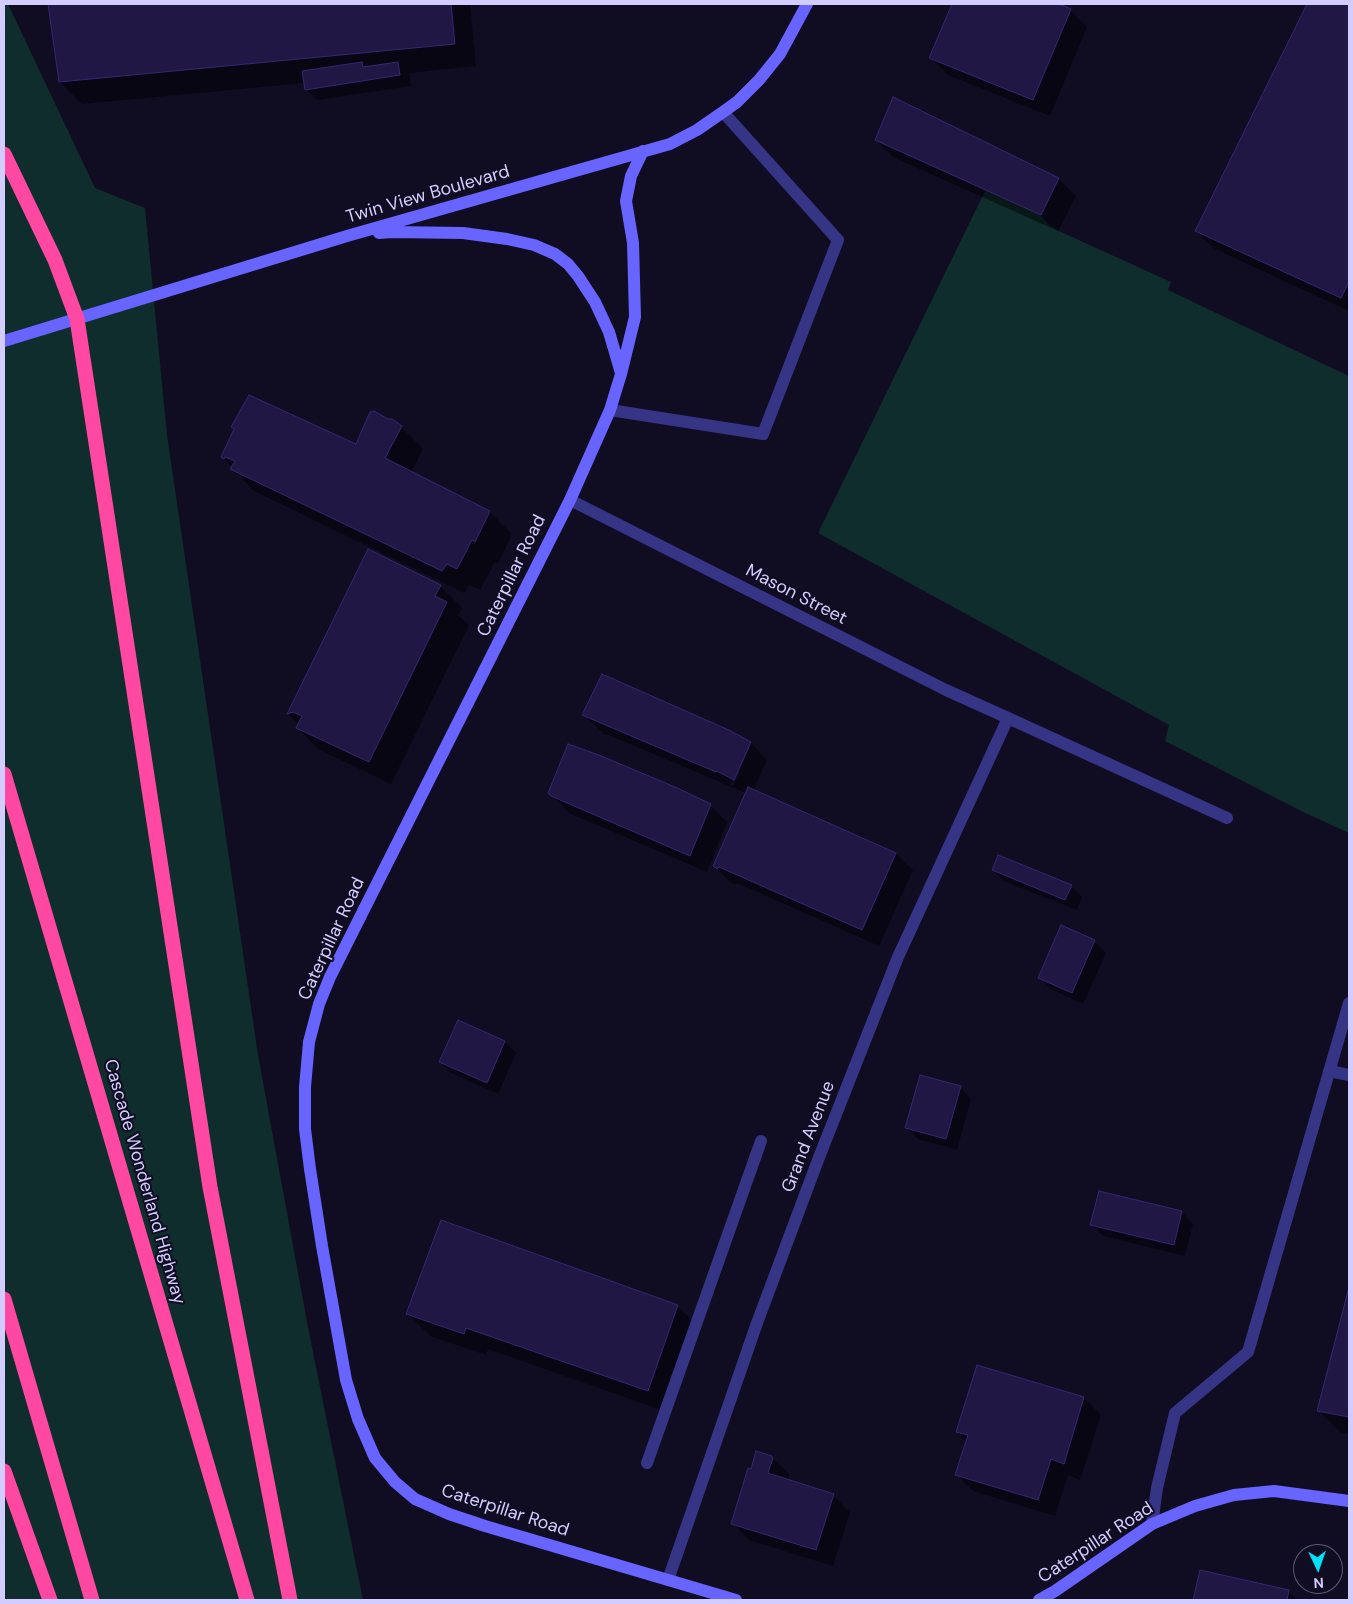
<!DOCTYPE html>
<html>
<head>
<meta charset="utf-8">
<style>
	body { margin:0 }
	#map { position:relative; width:1353px; height:1604px; overflow:hidden; background:#100c22; font-family:"DM Sans",sans-serif }
	canvas { display:block }
	.frame { position:absolute; inset:0; border:5px solid #d3cdff; pointer-events:none }
	.north { position:absolute; left:1293px; top:1544px; width:50px; height:50px; box-sizing:border-box; background:#100c22; border:1px solid #5e597a; border-radius:50%; rotate:177deg; font-size:14px; font-weight:700; line-height:20px; text-align:center; color:#d3cdff }
	.north::after { content:''; display:block; margin:auto; width:18px; height:22px; background:#00e1f8; clip-path:polygon(50% 0,100% 100%,50% 72%,0 100%) }
</style>
</head>
<body>
<div id="map">
<canvas width="1353" height="1604"></canvas>
<div class="frame"></div>
<div class="north">N</div>
</div>
<script>
const g = document.querySelector('canvas').getContext('2d');
g.lineJoin = 'round';
function fillPath(path, color) {
  g.fillStyle = color;
  g.fill(path, 'evenodd');
}
function shape(rows) {
  const path = new Path2D();
  for (const r of rows) {
    path.moveTo(r[0], r[1]);
    for (let i = 2; i < r.length; i += 2) path.lineTo(r[i], r[i + 1]);
  }
  return path;
}
function stroke(path, color, width, dash) {
  g.strokeStyle = color;
  g.lineWidth = width;
  g.lineCap = dash ? 'butt' : 'round';
  g.setLineDash(dash || []);
  g.stroke(path);
}
function drawText(font, color, halo, rows, align = 'center') {
  g.font = font + ' "DM Sans",sans-serif';
  g.lineWidth = 4;
  g.setLineDash([]);
  g.textBaseline = 'middle';
  g.strokeStyle = halo;
  g.fillStyle = color;
  for (const [text, x, y, turn = 0] of rows) {
    g.save();
    g.translate(x, y);
    g.rotate((+turn || 0) * Math.PI / 180);
    g.textAlign = isNaN(turn) ? turn : align;
    if (halo) g.strokeText(text, 0, 0);
    g.fillText(text, 0, 0);
    g.restore();
  }
}
const green = shape([
	[4,4,8,4,95,188,145,208,167,435,258,1055,308,1327,363,1600,4,1600],
	[986,189,1041,215,1048,224,1059,231,1171,282,1168,290,1349,376,1349,833,1303,812,1165,741,1169,725,818,533]
]);
const shadow = shape([
	[49,4,470,4,476,66,409,73,411,86,317,100,306,89,305,83,82,104,60,82],
	[953,4,1055,4,1070,10,1087,27,1050,116,948,75,931,58],
	[1308,4,1349,4,1349,311,1213,248,1196,231],
	[894,99,1059,179,1076,196,1058,231,893,157,876,140],
	[401,427,423,449,411,473,490,512,512,534,498,564,495,562,480,590,469,585,464,593,254,491,222,457,357,445],
	[368,551,440,586,462,608,458,615,469,625,391,784,320,750,297,728,299,725,288,714],
	[584,715,751,743,767,760,753,791,896,854,913,870,879,946,737,883,735,885,731,883,714,866,746,793,609,735,605,735],
	[747,747,750,747,733,786,730,785],
	[552,795,710,805,727,822,707,872,569,813],
	[993,870,1071,886,1082,897,1077,910,1004,881],
	[1062,927,1094,941,1106,953,1083,1004,1051,989,1040,978],
	[458,1022,505,1042,516,1053,498,1094,451,1073,440,1062],
	[960,1087,971,1099,957,1150,918,1139,906,1127],
	[1100,1192,1182,1212,1193,1224,1185,1256,1103,1236,1092,1224],
	[1349,1292,1349,1434,1341,1433,1319,1411],
	[677,1306,700,1328,670,1413,488,1349,486,1355,430,1336,408,1314],
	[1084,1398,1101,1415,1080,1480,1068,1475,1055,1516,973,1491,956,1474,967,1442,957,1432],
	[771,1457,789,1474,788,1481,833,1495,850,1512,833,1566,749,1540,732,1523],
	[1201,1572,1288,1591,1297,1600,1194,1600]
]);
const building = shape([
	[48,4,451,4,455,44,59,82,48,4],
	[952,4,1059,4,1071,9,1033,100,929,58,952,4],
	[1307,4,1349,4,1349,281,1341,298,1195,231,1307,4],
	[362,62,363,67,398,62,400,75,305,90,302,71,362,62],
	[893,97,1059,178,1041,215,875,140,893,97],
	[249,395,356,444,370,412,374,411,388,419,392,419,402,426,385,458,490,511,475,542,472,540,457,569,447,564,442,571,230,469,235,461,225,457,224,459,221,457,234,429,231,427,249,395],
	[368,549,441,585,435,596,447,602,369,762,296,728,302,716,293,712,287,714,368,549],
	[602,674,731,731,751,742,734,780,717,771,716,772,582,715,602,674],
	[568,744,599,755,675,787,711,804,690,856,551,796,548,793,568,744],
	[748,787,896,853,862,930,719,867,717,869,713,866,748,787],
	[998,855,1072,885,1065,900,992,870,998,855],
	[1061,925,1095,940,1072,993,1038,978,1061,925],
	[458,1020,505,1041,487,1083,439,1062,458,1020],
	[920,1075,961,1086,946,1139,905,1128,920,1075],
	[1099,1191,1182,1211,1174,1245,1090,1225,1099,1191],
	[441,1220,678,1305,648,1391,466,1328,464,1334,406,1314,441,1220],
	[1349,1287,1349,1417,1317,1411,1349,1287],
	[977,1365,1084,1397,1064,1464,1051,1459,1038,1500,955,1475,968,1435,956,1432,977,1365],
	[756,1451,772,1456,773,1458,768,1473,834,1494,816,1550,731,1524,748,1468,751,1469,756,1451],
	[1200,1570,1289,1590,1287,1600,1193,1600,1200,1570]
]);
const lane = shape([
	[610,410,763,434,838,240,723,112],
	[1008,718,1227,818],
	[1329,1071,1349,1075],
	[647,1463,761,1141],
	[1152,1524,1157,1488,1175,1413,1248,1352,1349,1003]
]);
const street = shape([
	[570,500,946,690,1008,718,898,957,818,1160,757,1323,668,1580]
]);
const secondary = shape([
	[643,151,631,176,626,201,633,243,635,317,621,374,610,410,570,500,330,977,319,1004,309,1042,305,1087,305,1129,310,1169,322,1246,346,1380,358,1419,375,1458,395,1482,415,1499,449,1514,485,1526,736,1600],
	[379,233,392,232,463,233,507,239,534,245,555,254,568,264,578,276,595,302,609,332,621,373],
	[4,341,347,236,670,144,697,130,723,112,737,102,759,80,780,54,807,4],
	[1039,1600,1055,1591,1152,1524,1195,1506,1234,1495,1274,1491,1349,1501]
]);
const highway = shape([
	[4,154,55,260,77,319,210,1187,290,1600],
	[4,774,247,1600],
	[4,1299,92,1600],
	[4,1471,50,1600]
]);
const streetNames = [
	["Twin View Boulevard",428,195,-16],
	["Caterpillar Road",512,576,-64],
	["Mason Street",796,595,27],
	["Caterpillar Road",332,939,-65],
	["Grand Avenue",809,1137,-69],
	["Cascade Wonderland Highway",144,1182,74],
	["Caterpillar Road",505,1511,18],
	["Caterpillar Road",1096,1543,-33]
];
fillPath(green, '#0f2d2c');
fillPath(shadow, '#0007');
fillPath(building, '#201745');
stroke(building, '#362772', 1);
stroke(lane, '#363485', 12);
stroke(street, '#363485', 12);
stroke(secondary, '#6764ff', 12);
stroke(highway, '#ff48a1', 15);
drawText('18px', '#d3cdff', '#100c22', streetNames);
</script>
</body>
</html>
